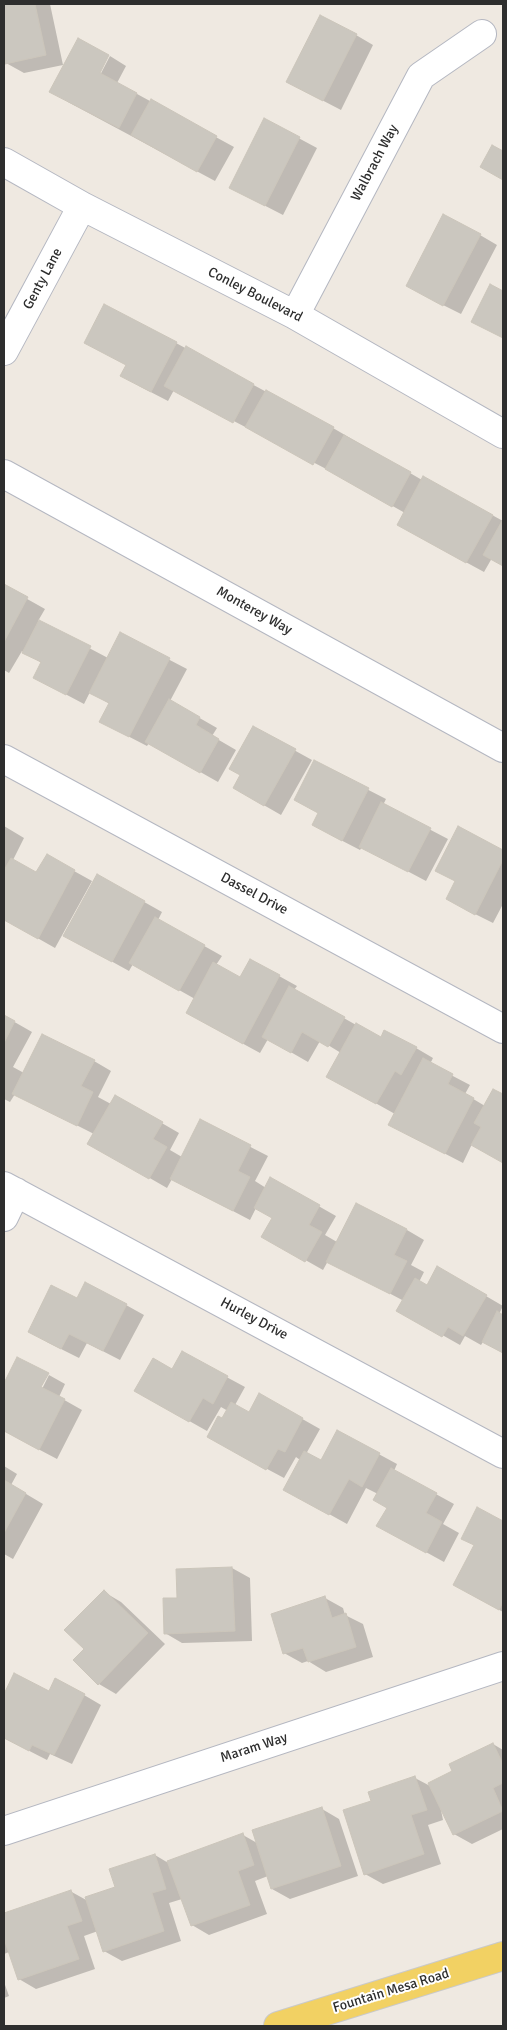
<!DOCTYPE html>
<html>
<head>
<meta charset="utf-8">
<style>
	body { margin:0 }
	#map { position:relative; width:507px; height:2030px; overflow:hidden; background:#efe9e1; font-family:Signika,sans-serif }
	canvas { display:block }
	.frame { position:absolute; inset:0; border:5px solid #2e2e2e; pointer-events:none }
</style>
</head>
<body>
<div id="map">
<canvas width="507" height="2030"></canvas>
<div class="frame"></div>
</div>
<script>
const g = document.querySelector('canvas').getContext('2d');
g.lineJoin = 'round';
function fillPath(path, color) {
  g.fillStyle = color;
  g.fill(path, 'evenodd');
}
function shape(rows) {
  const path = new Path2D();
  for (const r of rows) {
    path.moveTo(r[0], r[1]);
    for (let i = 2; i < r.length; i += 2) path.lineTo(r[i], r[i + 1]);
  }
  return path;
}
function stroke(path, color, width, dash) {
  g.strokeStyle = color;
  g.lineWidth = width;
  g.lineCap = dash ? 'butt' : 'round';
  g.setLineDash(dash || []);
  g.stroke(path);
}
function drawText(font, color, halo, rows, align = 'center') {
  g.font = font + ' Signika,sans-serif';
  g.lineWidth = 4;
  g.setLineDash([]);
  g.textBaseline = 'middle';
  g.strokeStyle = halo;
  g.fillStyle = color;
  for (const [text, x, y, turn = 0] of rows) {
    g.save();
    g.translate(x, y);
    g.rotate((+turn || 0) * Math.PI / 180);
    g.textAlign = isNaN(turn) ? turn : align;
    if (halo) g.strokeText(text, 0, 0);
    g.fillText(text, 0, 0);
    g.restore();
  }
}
const shadow = shape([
	[4,4,50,4,63,65,24,73,6,63,4,51],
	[356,35,373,45,341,110,287,82],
	[110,56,126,66,117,83,234,147,215,181,68,102,96,78,98,79],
	[265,120,317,148,283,215,248,197],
	[480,235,497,245,461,314,425,296],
	[176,343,333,428,422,480,424,478,503,521,503,565,492,558,484,572,416,535,405,513,332,472,174,390,168,401,139,386],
	[4,586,45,609,38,621,108,658,120,634,187,669,170,701,217,728,212,736,236,750,218,782,149,743,147,746,118,731,110,704,90,692,84,704,35,678,42,663,22,651,9,673,4,670],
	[254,728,312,760,281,815,234,788,242,775],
	[314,762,386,799,383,805,448,839,426,881,362,847,360,850,331,835,319,813],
	[4,826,24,838,13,860,37,874,47,856,92,881,55,948,4,919],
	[458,828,503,851,503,904,493,923,465,909,456,881],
	[98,876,162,912,158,920,222,956,216,965,241,979,279,976,297,986,294,990,381,1039,416,1048,433,1058,430,1064,470,1085,465,1094,485,1106,493,1090,503,1096,503,1162,472,1144,463,1163,407,1134,395,1114,345,1086,341,1053,323,1042,320,1041,308,1062,268,1039,260,1053,205,1023,195,999,133,964,129,971,82,945],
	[4,1016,32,1032,13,1067,24,1073,94,1061,111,1071,98,1097,111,1104,115,1096,179,1133,170,1150,182,1157,200,1121,268,1156,255,1181,266,1188,271,1179,336,1216,325,1235,337,1242,407,1230,424,1240,411,1265,424,1272,419,1282,427,1287,438,1268,503,1306,499,1314,503,1316,503,1353,483,1342,481,1345,465,1336,460,1345,398,1310,404,1301,328,1261,323,1270,263,1236,273,1218,256,1208,250,1220,172,1179,167,1188,89,1143,94,1134,15,1094,10,1102,4,1099],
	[78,1299,126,1305,144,1315,120,1360,87,1343,79,1358,47,1342],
	[182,1353,245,1387,235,1405,250,1414,260,1395,320,1429,306,1454,321,1462,338,1432,397,1464,394,1471,454,1504,443,1524,459,1533,444,1562,395,1535,388,1508,378,1494,366,1488,347,1524,302,1499,300,1460,296,1457,284,1478,226,1447,223,1420,228,1411,221,1407,207,1431,136,1391,173,1371],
	[18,1359,37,1392,40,1393,49,1375,65,1384,59,1397,82,1410,57,1459,4,1431,4,1386],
	[4,1466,17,1474,11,1485,43,1504,13,1559,4,1554],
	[478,1509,503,1523,503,1612,472,1595],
	[232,1568,250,1578,252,1641,182,1643,165,1633,178,1599,177,1570],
	[104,1592,121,1602,165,1644,116,1694,99,1684,85,1649],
	[325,1598,343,1608,345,1615,363,1624,373,1657,326,1672,308,1661,302,1663,284,1653],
	[15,1675,50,1692,84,1695,101,1705,72,1764,50,1754,47,1760,4,1738,4,1696],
	[493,1744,503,1750,503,1829,472,1844,454,1834,440,1805,443,1820,428,1825,441,1864,383,1884,365,1874,372,1801,415,1778,432,1787],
	[322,1809,339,1819,358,1876,290,1899,272,1889,268,1876,255,1881,267,1914,209,1935,192,1925,182,1899,169,1903,181,1941,122,1961,104,1951,98,1931,84,1936,95,1969,36,1989,19,1979,9,1952,4,1954,4,1915,70,1891,88,1901,116,1888,155,1855,170,1864,243,1835,257,1843],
	[4,1982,9,1996,4,1998]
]);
const building = shape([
	[4,4,35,4,46,55,5,64,4,4],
	[320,15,357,34,323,101,286,82,320,15],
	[78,38,109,55,100,73,137,93,119,128,49,92,78,38],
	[151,99,217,136,197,172,131,135,151,99],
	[264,118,300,137,265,206,229,188,264,118],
	[492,145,503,151,503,180,480,167,492,145],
	[443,214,481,234,443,306,406,286,443,214],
	[490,284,503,291,503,338,471,322,490,284],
	[104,304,177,342,151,392,120,376,126,365,84,343,104,304],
	[186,346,254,384,233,423,164,386,186,346],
	[266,390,334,427,313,465,245,427,266,390],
	[344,435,411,472,392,507,325,469,344,435],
	[423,476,493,515,466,563,397,525,423,476],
	[503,519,503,566,483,555,503,519],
	[4,584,28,597,4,642,4,584],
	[39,620,91,646,66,695,33,678,41,662,22,653,39,620],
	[120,632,170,658,129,737,99,722,109,703,89,693,120,632],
	[169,699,200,717,196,725,219,739,200,773,145,742,169,699],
	[253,726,296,749,264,806,233,788,240,775,229,769,253,726],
	[314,760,369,788,342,841,312,825,318,813,294,800,314,760],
	[381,802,431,828,408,872,359,847,381,802],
	[458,826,503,850,503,860,475,915,446,899,455,881,435,871,458,826],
	[47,854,75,870,38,939,4,920,4,870,11,858,36,872,47,854],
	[97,874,145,901,112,962,63,936,97,874],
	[155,917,205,945,179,991,129,963,155,917],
	[250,959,280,975,243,1044,186,1013,213,962,240,977,250,959],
	[289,986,345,1017,328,1047,302,1032,291,1053,262,1037,289,986],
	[4,1015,15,1021,4,1043,4,1015],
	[356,1023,381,1037,384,1030,417,1047,401,1075,395,1071,376,1104,326,1077,356,1023],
	[42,1034,95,1060,81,1086,93,1092,77,1126,12,1094,42,1034],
	[423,1058,453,1074,448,1084,474,1098,445,1154,388,1125,423,1058],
	[493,1089,503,1094,503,1163,471,1145,481,1127,474,1123,493,1089],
	[115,1095,163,1122,153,1139,167,1147,149,1179,87,1144,115,1095],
	[200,1119,251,1145,238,1171,250,1177,233,1211,170,1179,200,1119],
	[270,1177,320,1205,309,1225,322,1232,305,1262,261,1237,272,1218,254,1208,270,1177],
	[356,1203,407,1229,394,1255,407,1261,390,1294,326,1262,356,1203],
	[437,1266,487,1295,463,1336,448,1327,442,1337,396,1311,415,1278,427,1285,437,1266],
	[85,1282,127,1304,103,1351,69,1334,61,1349,28,1332,51,1285,77,1298,85,1282],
	[497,1311,503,1315,503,1353,482,1342,497,1311],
	[182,1351,228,1376,213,1404,203,1398,189,1422,134,1391,153,1358,172,1369,182,1351],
	[17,1357,49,1373,41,1387,65,1399,39,1450,4,1431,4,1383,17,1357],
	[259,1393,303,1418,285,1452,278,1449,266,1470,207,1437,218,1416,222,1418,231,1402,249,1412,259,1393],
	[337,1430,380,1453,362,1487,349,1479,329,1515,283,1490,304,1451,321,1460,337,1430],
	[391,1468,437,1493,426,1513,442,1522,426,1553,376,1526,387,1508,373,1500,391,1468],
	[4,1480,26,1493,4,1533,4,1480],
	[477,1507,503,1521,503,1602,499,1610,453,1585,474,1545,461,1539,477,1507],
	[232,1567,235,1631,164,1634,163,1598,177,1598,176,1569,232,1567],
	[104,1590,148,1633,98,1685,73,1660,84,1649,64,1630,104,1590],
	[325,1596,332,1618,346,1613,356,1647,308,1662,303,1648,283,1654,271,1614,325,1596],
	[14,1673,49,1691,55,1678,85,1694,54,1755,32,1745,29,1751,4,1738,4,1694,14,1673],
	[493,1743,503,1764,503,1783,493,1788,503,1811,453,1835,428,1783,452,1771,449,1764,493,1743],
	[415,1776,427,1810,411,1815,424,1854,364,1875,343,1810,371,1801,368,1792,415,1776],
	[322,1807,341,1866,271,1889,252,1830,322,1807],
	[243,1833,254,1865,238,1871,250,1905,191,1926,167,1861,243,1833],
	[155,1854,166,1889,152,1893,164,1931,103,1952,85,1897,115,1887,109,1869,155,1854],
	[71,1890,82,1921,67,1926,79,1959,18,1980,4,1939,4,1913,71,1890]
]);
const minor = shape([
	[4,162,82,206,295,315,503,434],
	[295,315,421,76,482,34],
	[4,351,82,206],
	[4,474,503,748],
	[4,759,503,1029],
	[4,1186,503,1454],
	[4,1217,16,1192],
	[4,1831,503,1666]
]);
const major = shape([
	[278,2026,503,1956]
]);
const streetNames = [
	["Walbrach Way",375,163,-62],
	["Genty Lane",43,279,-62],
	["Conley Boulevard",255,295,27],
	["Monterey Way",254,611,29],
	["Dassel Drive",254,894,28],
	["Hurley Drive",254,1319,28],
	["Maram Way",254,1748,-18],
	["Fountain Mesa Road",391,1991,-17]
];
fillPath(shadow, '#0003');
fillPath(building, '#cbc7bf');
stroke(building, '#cbc5ba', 1);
stroke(minor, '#b4b7c1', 30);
stroke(major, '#c9c9c9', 30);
stroke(minor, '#fff', 28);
stroke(major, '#f2d163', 28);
drawText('14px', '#2e2e2e', '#fff', streetNames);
</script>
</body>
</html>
